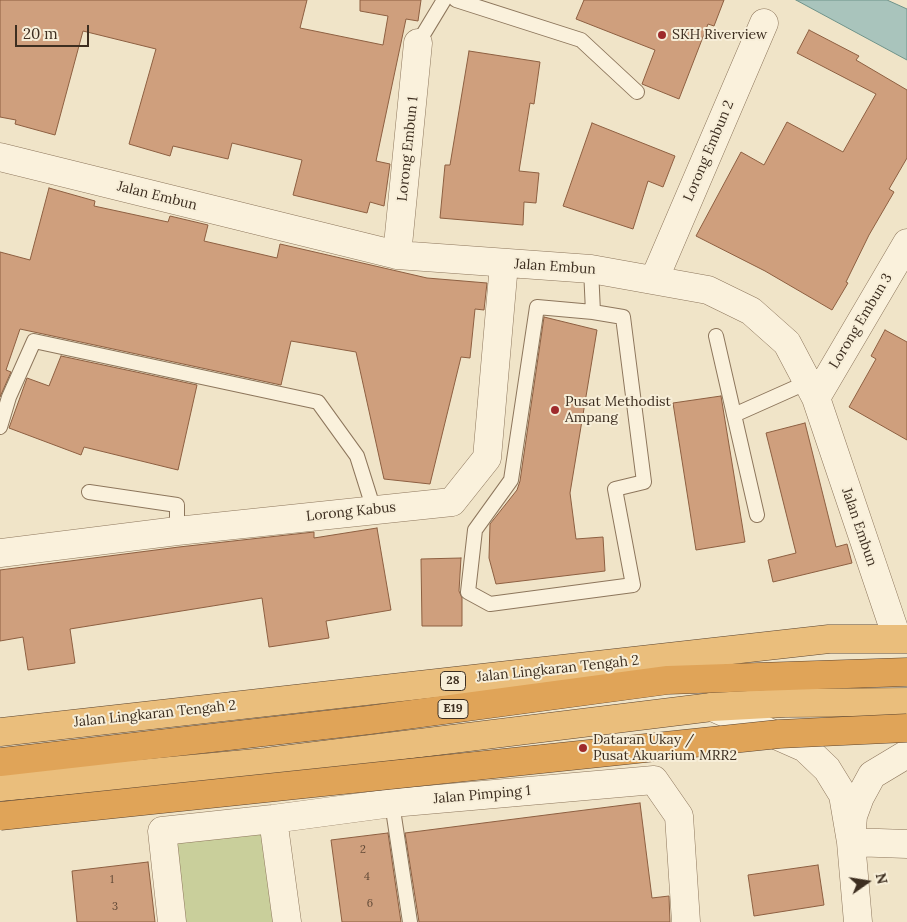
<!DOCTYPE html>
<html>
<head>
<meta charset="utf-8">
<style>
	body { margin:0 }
	#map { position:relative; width:907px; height:922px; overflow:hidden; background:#f0e4c8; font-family:Lora,serif }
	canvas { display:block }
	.north { position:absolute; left:842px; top:857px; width:50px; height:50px; -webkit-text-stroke:4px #f7eed8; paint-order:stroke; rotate:77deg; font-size:14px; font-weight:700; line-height:20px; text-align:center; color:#3d2e20 }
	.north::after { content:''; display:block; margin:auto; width:18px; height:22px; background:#3d2e20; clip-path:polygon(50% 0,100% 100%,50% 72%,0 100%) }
	.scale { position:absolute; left:15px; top:25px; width:74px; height:22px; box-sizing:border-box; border:2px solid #3d2e20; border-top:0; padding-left:6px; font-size:15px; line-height:18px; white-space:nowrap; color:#3d2e20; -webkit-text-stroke:4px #f7eed8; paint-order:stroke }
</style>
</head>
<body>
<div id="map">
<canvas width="907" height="922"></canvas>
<div class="north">N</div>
<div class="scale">20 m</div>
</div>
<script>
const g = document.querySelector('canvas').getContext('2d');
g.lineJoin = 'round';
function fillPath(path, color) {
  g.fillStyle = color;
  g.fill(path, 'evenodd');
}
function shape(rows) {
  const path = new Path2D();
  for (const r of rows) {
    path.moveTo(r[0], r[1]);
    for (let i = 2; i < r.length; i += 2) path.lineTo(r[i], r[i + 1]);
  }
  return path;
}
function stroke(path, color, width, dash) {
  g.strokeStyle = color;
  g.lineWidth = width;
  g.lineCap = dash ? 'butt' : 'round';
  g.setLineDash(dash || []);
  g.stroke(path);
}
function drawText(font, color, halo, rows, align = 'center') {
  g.font = font + ' Lora,serif';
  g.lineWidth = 4;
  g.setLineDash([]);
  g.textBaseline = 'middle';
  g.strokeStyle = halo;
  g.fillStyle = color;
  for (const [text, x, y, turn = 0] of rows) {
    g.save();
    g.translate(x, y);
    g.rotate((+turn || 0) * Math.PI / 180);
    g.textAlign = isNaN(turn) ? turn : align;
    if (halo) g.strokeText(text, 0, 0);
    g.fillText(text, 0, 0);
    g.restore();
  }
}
const green = shape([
	[264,829,274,922,186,922,176,840]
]);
const water = shape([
	[796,0,887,0,907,9,907,60,796,0]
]);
const building = shape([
	[0,0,307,0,300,28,383,45,388,16,360,11,360,0,421,0,418,21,406,19,376,161,390,164,384,206,370,202,367,213,293,195,302,160,232,143,228,159,173,146,170,156,129,144,156,49,83,31,55,135,15,124,16,120,0,117,0,0],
	[584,0,724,0,714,26,708,24,679,99,642,84,655,50,576,19,584,0],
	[809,30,859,56,856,60,907,90,907,158,889,189,894,192,869,235,846,282,848,283,832,310,765,271,696,236,741,152,764,165,787,122,843,152,876,94,797,53,809,30],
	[469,51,540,62,534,104,530,103,519,171,539,173,536,203,524,202,523,225,440,218,445,165,450,165,469,51],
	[592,123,675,156,663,187,648,181,633,229,563,206,592,123],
	[49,188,95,201,94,206,168,222,170,216,208,225,204,241,277,258,280,244,427,278,487,283,484,310,475,309,470,358,461,357,430,484,384,479,356,352,291,341,281,385,20,329,6,370,11,372,0,397,0,252,30,260,49,188],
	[544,317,597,330,570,493,576,539,603,537,605,571,496,584,489,558,490,524,517,490,520,481,544,317],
	[885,330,907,342,907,440,849,407,876,359,871,356,885,330],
	[61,356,197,385,178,470,84,447,81,455,9,428,27,378,49,386,61,356],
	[721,396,745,542,696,550,673,403,721,396],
	[805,423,836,547,847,544,852,563,773,582,768,560,796,553,766,433,805,423],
	[377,528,391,610,326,621,329,638,269,647,262,598,70,629,75,663,28,670,23,637,0,641,0,570,179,547,314,532,314,538,377,528],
	[461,558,459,591,462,598,462,626,422,626,421,559,461,558],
	[640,803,652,898,669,896,670,922,419,922,405,833,640,803],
	[388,833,401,922,342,922,331,840,388,833],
	[148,862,155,922,77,922,72,871,148,862],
	[818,865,824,905,754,916,748,875,818,865]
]);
const service = shape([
	[456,0,581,40,637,92],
	[418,43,444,0],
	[591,269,593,312,623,317,644,482,615,489,633,585,490,604,468,592,475,530,511,480,537,307,593,312],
	[716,336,757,515],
	[734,415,808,382],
	[0,427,9,397,34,341,318,402,357,456,374,510],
	[89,492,177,505,177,531],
	[392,803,410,922]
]);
const minor = shape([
	[0,157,397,255,591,269,708,290,751,311,787,343,816,398,897,638],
	[397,255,418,43],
	[654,280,764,23],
	[816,398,907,243],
	[0,553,177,531,452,502,487,458,504,264],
	[712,707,805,748,827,769,843,795,851,842,858,922],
	[273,819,287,922],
	[852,828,853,816,860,797,872,775,907,754],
	[851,842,907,844],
	[172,922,162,831,273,819,392,803,654,780,679,816,686,922]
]);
const trunk = shape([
	[0,732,829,639,907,639],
	[0,787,266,762,712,707,785,703,907,702]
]);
const motorway = shape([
	[0,762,369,720,668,680,907,672]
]);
const motorwayBridge = shape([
	[0,816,779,734,907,728]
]);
const markers = [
	[662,35,5,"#9e2a2b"],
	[555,410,5,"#9e2a2b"],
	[583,748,5,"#9e2a2b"]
];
const numberNames = [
	["2",363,850],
	["4",367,877],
	["1",112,880],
	["6",370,904],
	["3",115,907]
];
const shields = [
	[453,681,25],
	[453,709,30]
];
const shieldNames = [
	["28",453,681],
	["E19",453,709]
];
const poiNames = [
	["SKH Riverview",672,35],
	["Pusat Methodist",565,402],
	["Ampang",565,418],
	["Dataran Ukay /",593,740],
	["Pusat Akuarium MRR2",593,756]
];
const streetNames = [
	["Lorong Embun 1",408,149,-84],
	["Lorong Embun 2",709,151,-67],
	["Jalan Embun",157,196,14],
	["Jalan Embun",555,267,4],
	["Lorong Embun 3",861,321,-59],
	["Lorong Kabus",351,512,-6],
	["Jalan Embun",859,527,71],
	["Jalan Lingkaran Tengah 2",558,669,-6],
	["Jalan Lingkaran Tengah 2",155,714,-6],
	["Jalan Pimping 1",482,795,-5]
];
fillPath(green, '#c9cf9b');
fillPath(water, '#a9c4bc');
stroke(water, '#6f938a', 1);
fillPath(building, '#cf9f7d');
stroke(building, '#8d5f41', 1);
stroke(service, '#8d765c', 16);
stroke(minor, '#8d765c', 29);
stroke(trunk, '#5b4430', 29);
stroke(motorway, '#5b4430', 29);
stroke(service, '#faf1dc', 14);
stroke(minor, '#faf1dc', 28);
stroke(trunk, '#eabe7c', 28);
stroke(motorway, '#e0a458', 28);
stroke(motorwayBridge, '#5b4430', 29, []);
stroke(motorwayBridge, '#e0a458', 28);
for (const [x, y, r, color] of markers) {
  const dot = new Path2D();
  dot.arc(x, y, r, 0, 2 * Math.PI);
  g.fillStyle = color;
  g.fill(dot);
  stroke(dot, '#f7eed8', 2);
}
drawText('11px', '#624a37', null, numberNames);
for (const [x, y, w] of shields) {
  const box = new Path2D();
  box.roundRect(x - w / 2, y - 9.5, w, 19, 4);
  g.fillStyle = '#f7eed8';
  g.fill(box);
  stroke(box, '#3d2e20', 1);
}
drawText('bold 12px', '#3d2e20', null, shieldNames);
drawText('14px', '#3d2e20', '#f7eed8', poiNames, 'left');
drawText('14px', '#3d2e20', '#f7eed8', streetNames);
</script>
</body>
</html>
